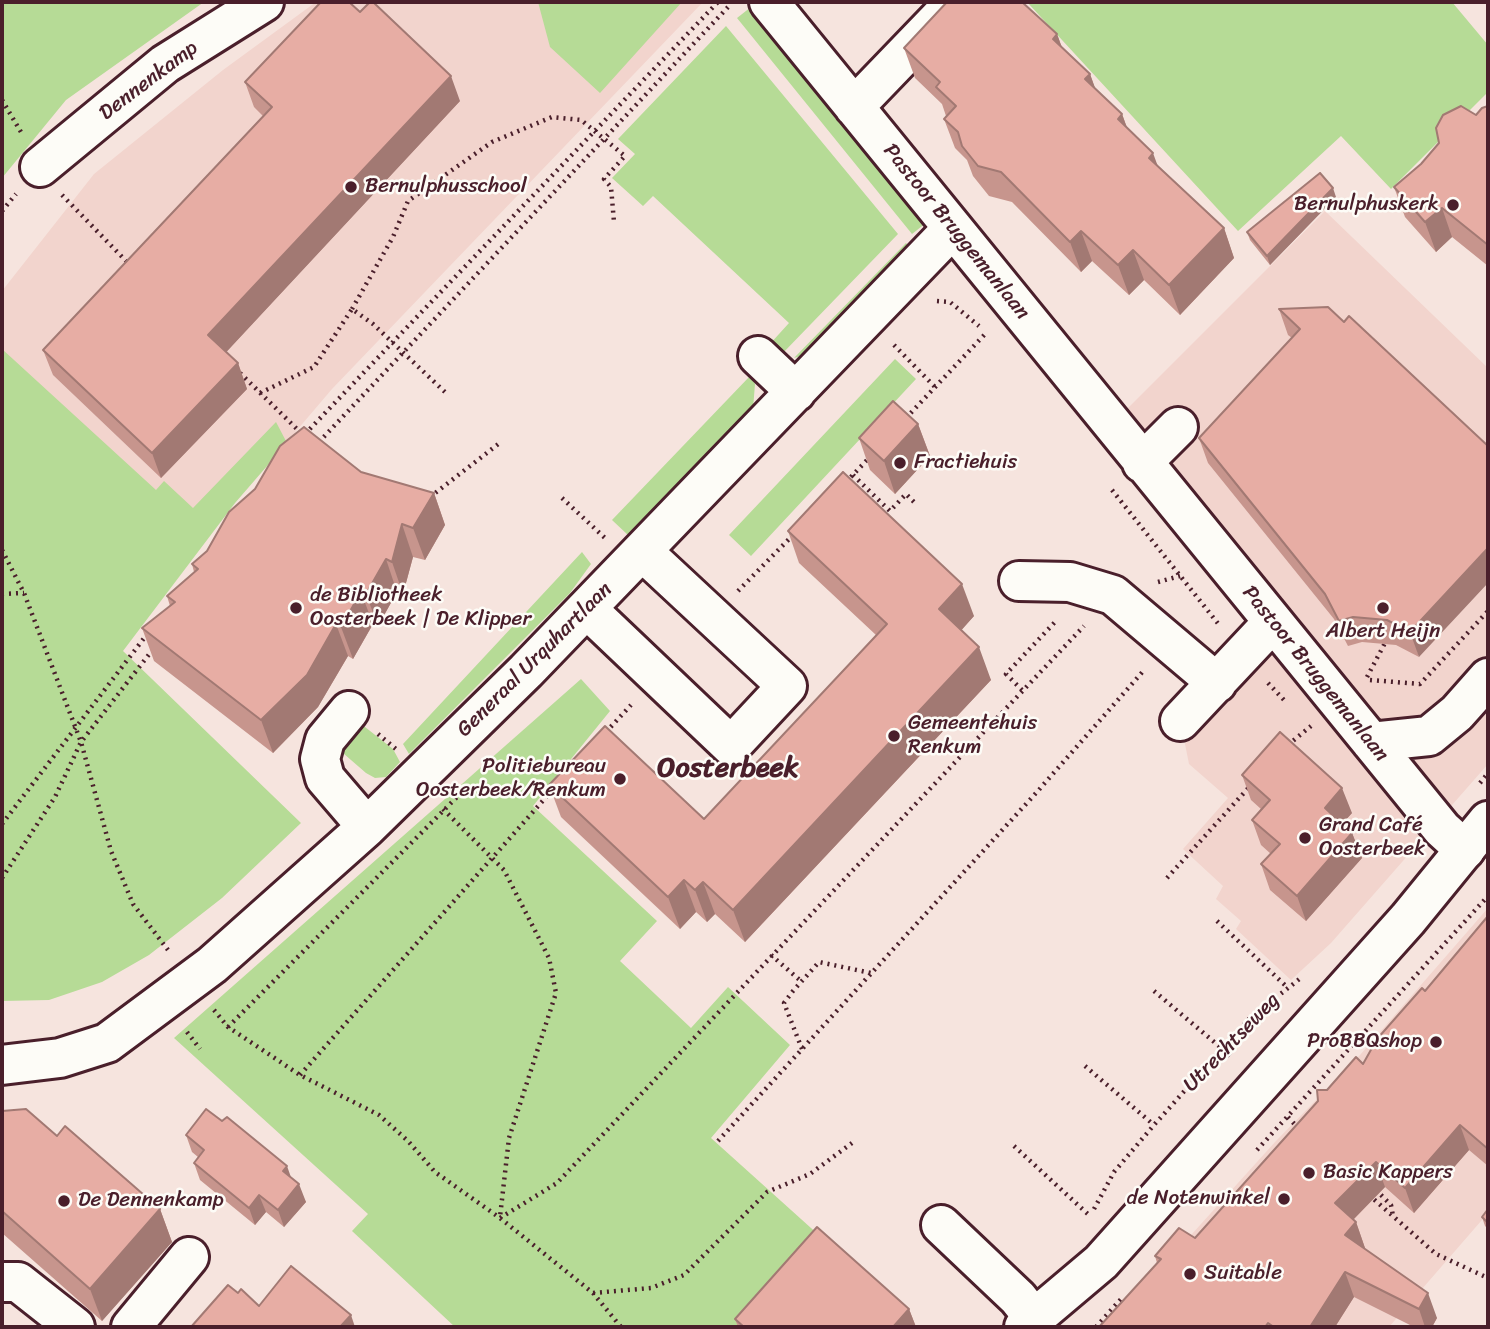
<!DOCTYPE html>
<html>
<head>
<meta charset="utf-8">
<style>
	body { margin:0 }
	#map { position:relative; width:1490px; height:1329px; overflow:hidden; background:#f6e4de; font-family:Sriracha,sans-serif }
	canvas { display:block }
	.frame { position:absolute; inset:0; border:4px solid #4a1f2b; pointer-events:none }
</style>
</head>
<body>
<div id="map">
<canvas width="1490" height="1329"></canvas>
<div class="frame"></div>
</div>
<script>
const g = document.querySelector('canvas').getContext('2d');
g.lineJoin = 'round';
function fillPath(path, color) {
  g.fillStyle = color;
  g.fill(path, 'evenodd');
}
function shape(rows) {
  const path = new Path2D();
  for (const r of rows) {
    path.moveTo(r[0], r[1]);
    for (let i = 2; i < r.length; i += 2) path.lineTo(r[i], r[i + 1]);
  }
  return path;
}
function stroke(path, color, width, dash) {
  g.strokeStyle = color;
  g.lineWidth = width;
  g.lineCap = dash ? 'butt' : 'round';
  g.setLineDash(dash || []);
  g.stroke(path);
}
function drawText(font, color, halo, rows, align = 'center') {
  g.font = font + ' Sriracha,sans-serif';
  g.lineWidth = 5;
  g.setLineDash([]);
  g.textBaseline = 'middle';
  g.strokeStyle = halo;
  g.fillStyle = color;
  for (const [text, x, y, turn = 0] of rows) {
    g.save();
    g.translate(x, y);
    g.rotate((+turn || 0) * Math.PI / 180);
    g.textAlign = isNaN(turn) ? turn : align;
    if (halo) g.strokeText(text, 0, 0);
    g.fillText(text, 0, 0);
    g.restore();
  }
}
const built = shape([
	[316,2,703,2,332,389,234,504,147,618,2,490,2,291,94,174,223,70],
	[1325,211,1488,368,1488,764,1331,943,1291,980,1236,929,1241,921,1216,899,1223,886,1183,849,1228,798,1189,764,1185,744,1191,732,1292,626,1121,415],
	[1488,908,1488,1213,1389,1327,1108,1327,1275,1142,1360,1055]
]);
const green = shape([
	[2,2,204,2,66,100,2,178],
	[538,2,682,2,600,93,550,47],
	[1027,2,1452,2,1488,45,1488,92,1391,189,1341,136,1238,231],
	[751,7,926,223,912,234,737,18],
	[726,26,898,234,781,355,769,345,789,323,653,196,643,206,612,178,635,154,618,139],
	[906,243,911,249,807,354,794,358],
	[2,349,156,490,164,481,193,508,276,422,287,443,235,503,123,651,301,823,222,898,149,955,102,982,49,1000,2,1001],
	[895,359,916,379,751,556,729,535],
	[750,376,755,384,753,409,629,536,612,520],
	[582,552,591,564,570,593,409,754,403,744],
	[581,679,610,711,533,806,657,921,620,961,691,1028,728,987,790,1045,711,1138,821,1237,750,1327,455,1327,352,1231,368,1214,174,1038],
	[351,716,393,749,400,762,386,777,375,778,366,773,336,747]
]);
const path = shape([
	[2,100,21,132],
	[62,195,129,264],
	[2,211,16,194],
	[937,301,950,302,979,326],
	[352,309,393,237,408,201,492,142,552,117,581,120,625,156,604,179,611,187,614,222],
	[894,345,935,387],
	[240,373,301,433],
	[260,393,314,367,352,309,373,324,447,394],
	[906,418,987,332],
	[305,434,718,2],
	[319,442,730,5],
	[853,475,890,511,906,494,914,502],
	[846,482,869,458],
	[1112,490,1220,626],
	[430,497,501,442],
	[562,498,605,538],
	[2,550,24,593,81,742,111,851,133,904,168,950],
	[1158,582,1180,576],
	[738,591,793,535],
	[2,594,24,593],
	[1367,677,1385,643],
	[1370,680,1420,684,1488,611],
	[1268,683,1284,700],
	[1022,690,1006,674,1056,621],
	[606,732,631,705],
	[378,734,396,749],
	[1288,745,1311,726],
	[1480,783,1488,773],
	[443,809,504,870,549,958,556,993,509,1138,500,1217],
	[2,824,148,633],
	[2,878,55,797,81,742,154,648],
	[1167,878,1251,785],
	[1217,921,1287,987],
	[771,955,802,982],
	[1154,991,1233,1058],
	[214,1010,228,1027,300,1075,379,1115,408,1141,435,1172,500,1218,593,1293,621,1327],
	[228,1027,459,795],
	[187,1032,200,1049],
	[802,1049,784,1003,793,991,819,962,871,973],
	[1085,1066,1154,1125],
	[300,1075,555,787],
	[1288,1117,1299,1129],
	[718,1141,1037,792,1145,669],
	[1014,1146,1090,1216],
	[1257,1150,1488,896],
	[1376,1190,1391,1205,1393,1216],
	[1369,1195,1436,1254,1488,1278],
	[1094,1209,1114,1172,1154,1125,1249,1019,1302,977],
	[500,1218,557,1183,1084,626],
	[593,1293,651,1288,684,1275,767,1192,810,1174,852,1143],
	[1096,1327,1121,1299]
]);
const minor = shape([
	[769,2,1442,829,1465,850],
	[854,107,955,2],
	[40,167,165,64,264,2],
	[758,356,796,392],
	[1142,463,1178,427],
	[1019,581,1070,582,1113,595,1217,683],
	[587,609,731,746,787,686,642,551],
	[349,711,325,740,320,759,325,778,367,827],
	[1180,721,1273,622],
	[1371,742,1429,736,1457,713,1488,678],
	[2,1065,60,1058,107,1043,212,965,367,827,526,671,953,228],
	[941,1225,1018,1298,1033,1317],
	[2,1282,18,1282,75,1327],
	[131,1327,189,1257]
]);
const major = shape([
	[1024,1327,1101,1262,1408,919,1488,821]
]);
const wall = shape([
	[1030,9,1057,34,1062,48,1090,74,1095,89,1122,114,1127,128,1158,166,1224,228,1234,258,1180,315,1144,280,1129,295,1092,261,1081,272,1012,202,989,196,973,176,967,160,955,148,944,119,946,116,942,104,915,78,904,48],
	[245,82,460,101,226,352,238,363,247,389,161,478,53,375,43,350,263,116,254,107],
	[1488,106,1488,266,1452,237,1436,252,1405,217,1394,187,1421,164,1476,115],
	[1336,197,1270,265,1250,240,1247,232],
	[1328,307,1419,657,1396,645,1362,642,1348,646,1334,619,1208,463,1199,438,1292,338,1288,335,1279,309],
	[918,424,930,456,895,494,870,470,859,438],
	[361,472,434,493,445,525,425,560,413,557,403,594,397,592,378,626,373,624,353,659,348,656,318,707,273,753,154,661,142,628,170,606,167,596,194,572,192,564],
	[788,531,974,616,961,630,991,680,745,942,715,914,707,922,696,912,680,929,561,817,549,785,704,819,876,635,799,563],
	[1242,775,1352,813,1342,824,1352,833,1362,858,1306,921,1270,890,1261,864,1271,854,1261,845,1252,820,1261,809,1251,800],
	[1488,916,1488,1166,1469,1150,1414,1213,1385,1187,1353,1220,1356,1222,1365,1248,1364,1249,1437,1318,1432,1327,1414,1327,1354,1297,1335,1327,1099,1327,1157,1263,1155,1256,1195,1238,1318,1101,1327,1090,1363,1064],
	[2,1111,57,1136,160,1209,172,1242,102,1321,2,1233],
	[186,1135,291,1177,306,1202,284,1227,266,1212,255,1225,200,1180,194,1163,198,1157,192,1152],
	[1488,1209,1488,1229,1485,1226,1482,1217],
	[909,1309,916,1327,738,1327,735,1319]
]);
const shadedWall = shape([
	[1057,34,1068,64,1053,39],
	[1090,74,1101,104,1085,79],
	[451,76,460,101,218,361,208,335],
	[1122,114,1133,144,1118,119],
	[1153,153,1164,183,1149,158],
	[1333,188,1336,197,1270,265,1267,256],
	[1442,208,1452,237,1436,252,1425,222],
	[1224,228,1234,258,1180,315,1169,285],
	[1081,231,1092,261,1081,272,1070,242],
	[1133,250,1144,280,1129,295,1118,265],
	[238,363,247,389,161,478,152,453],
	[918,424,930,456,895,494,884,461],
	[434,493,445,525,425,560,413,528],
	[402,524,413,557,403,594,392,562],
	[1488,548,1488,583,1419,657,1410,632],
	[386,559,397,592,378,626,366,594],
	[962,584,974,616,951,642,939,609],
	[361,592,373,624,353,659,341,627],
	[336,624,348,656,318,707,273,753,261,720],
	[979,647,991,680,745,942,733,910],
	[1342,788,1352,813,1334,833,1325,808],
	[1352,833,1362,858,1306,921,1297,896],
	[684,880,696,912,680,929,668,897],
	[703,882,715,914,707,922,695,890],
	[1460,1125,1469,1150,1414,1213,1405,1188],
	[1376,1162,1385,1187,1345,1228,1335,1203],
	[287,1166,293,1183,283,1171],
	[299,1184,306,1202,284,1227,278,1210],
	[259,1195,266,1212,255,1225,249,1208],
	[160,1209,172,1242,102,1321,90,1289],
	[1356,1222,1365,1248,1354,1260,1345,1235],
	[1345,1272,1354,1297,1335,1327,1310,1327],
	[1428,1293,1437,1318,1432,1327,1425,1327,1419,1309],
	[909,1309,916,1327,893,1327],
	[351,1315,355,1327,340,1327]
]);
const building = shape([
	[321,2,349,2,360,12,370,2,373,2,451,76,208,335,238,363,152,453,43,350,272,107,245,82,321,2],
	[947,2,1022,2,1057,34,1053,39,1090,74,1085,79,1122,114,1118,119,1153,153,1149,158,1224,228,1169,285,1133,250,1118,265,1081,231,1070,242,1001,172,978,166,962,146,958,132,944,119,956,106,936,87,940,82,904,48,947,2],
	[1461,106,1476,115,1482,108,1488,106,1488,245,1442,208,1425,222,1394,187,1421,164,1439,143,1436,128,1443,115,1461,106],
	[1320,173,1333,188,1267,256,1247,232,1320,173],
	[1328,307,1344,322,1349,316,1488,446,1488,548,1410,632,1387,620,1353,617,1339,621,1325,594,1199,438,1300,329,1279,309,1328,307],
	[893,401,918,424,884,461,859,438,893,401],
	[304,427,361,472,434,493,413,528,402,524,392,562,386,559,366,594,361,592,341,627,336,624,307,675,261,720,142,628,175,602,167,596,198,569,192,564,207,551,229,512,255,489,280,446,304,427],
	[843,472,962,584,939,609,979,647,733,910,703,882,695,890,684,880,668,897,549,785,605,726,704,819,887,624,788,531,843,472],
	[1280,732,1342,788,1325,808,1352,833,1297,896,1261,864,1280,844,1252,820,1270,800,1242,775,1280,732],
	[1488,916,1488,1149,1460,1125,1405,1188,1376,1162,1335,1203,1356,1222,1345,1235,1428,1293,1419,1309,1345,1272,1310,1327,1274,1327,1268,1323,1265,1327,1099,1327,1161,1259,1155,1256,1179,1228,1195,1238,1318,1101,1317,1090,1327,1090,1356,1057,1363,1064,1377,1039,1422,988,1425,991,1488,916],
	[26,1109,57,1136,65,1126,160,1209,90,1289,2,1211,2,1111,26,1109],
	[206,1109,222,1121,227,1117,287,1166,283,1171,299,1184,278,1210,259,1195,249,1208,194,1163,204,1150,186,1135,206,1109],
	[1488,1209,1488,1223,1482,1217,1488,1209],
	[817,1227,909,1309,893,1327,744,1327,735,1319,817,1227],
	[291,1266,351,1315,340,1327,191,1327,228,1285,238,1293,241,1289,259,1306,291,1266]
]);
const markers = [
	[351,187,7,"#4a1f2b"],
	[1453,205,7,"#4a1f2b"],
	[900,463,7,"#4a1f2b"],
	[296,608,7,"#4a1f2b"],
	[1383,608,7,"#4a1f2b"],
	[894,736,7,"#4a1f2b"],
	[620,779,7,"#4a1f2b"],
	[1305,838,7,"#4a1f2b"],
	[1436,1042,7,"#4a1f2b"],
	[1309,1173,7,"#4a1f2b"],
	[1284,1199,7,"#4a1f2b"],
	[64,1201,7,"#4a1f2b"],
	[1190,1274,7,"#4a1f2b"]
];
const streetNames = [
	["Dennenkamp",149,81,-37],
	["Pastoor Bruggemanlaan",956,232,51],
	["Generaal Urquhartlaan",535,660,-45],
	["Pastoor Bruggemanlaan",1315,674,51],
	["Utrechtseweg",1232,1043,-46]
];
const poiNames = [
	["Bernulphusschool",365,187],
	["Bernulphuskerk",1439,205,"right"],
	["Fractiehuis",914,463],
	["de Bibliotheek",310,596],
	["Oosterbeek | De Klipper",310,620],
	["Albert Heijn",1383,632,"center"],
	["Gemeentehuis",908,724],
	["Renkum",908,748],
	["Politiebureau",606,767,"right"],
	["Oosterbeek/Renkum",606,791,"right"],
	["Grand Café",1319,826],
	["Oosterbeek",1319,850],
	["ProBBQshop",1422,1042,"right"],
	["Basic Kappers",1323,1173],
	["de Notenwinkel",1270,1199,"right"],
	["De Dennenkamp",78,1201],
	["Suitable",1204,1274]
];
const districtNames = [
	["Oosterbeek",728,769]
];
fillPath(built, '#f2d4cd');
fillPath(green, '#b6db96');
stroke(minor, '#4a1f2b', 44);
stroke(major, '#4a1f2b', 44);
stroke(path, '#4a1f2b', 4.5, [2, 5]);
stroke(minor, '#fdfcf7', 38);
stroke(major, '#fdfcf7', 38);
fillPath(wall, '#c7958d');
fillPath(shadedWall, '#a27973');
fillPath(building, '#e7ada4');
stroke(building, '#a27973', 2);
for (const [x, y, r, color] of markers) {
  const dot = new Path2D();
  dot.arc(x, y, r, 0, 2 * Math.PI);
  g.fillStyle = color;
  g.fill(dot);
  stroke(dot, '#fdfcf7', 2.5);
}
drawText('21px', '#4a1f2b', '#fdfcf7', streetNames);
drawText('21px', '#4a1f2b', '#fdfcf7', poiNames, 'left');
drawText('bold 28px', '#4a1f2b', '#fdfcf7', districtNames);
</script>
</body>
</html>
